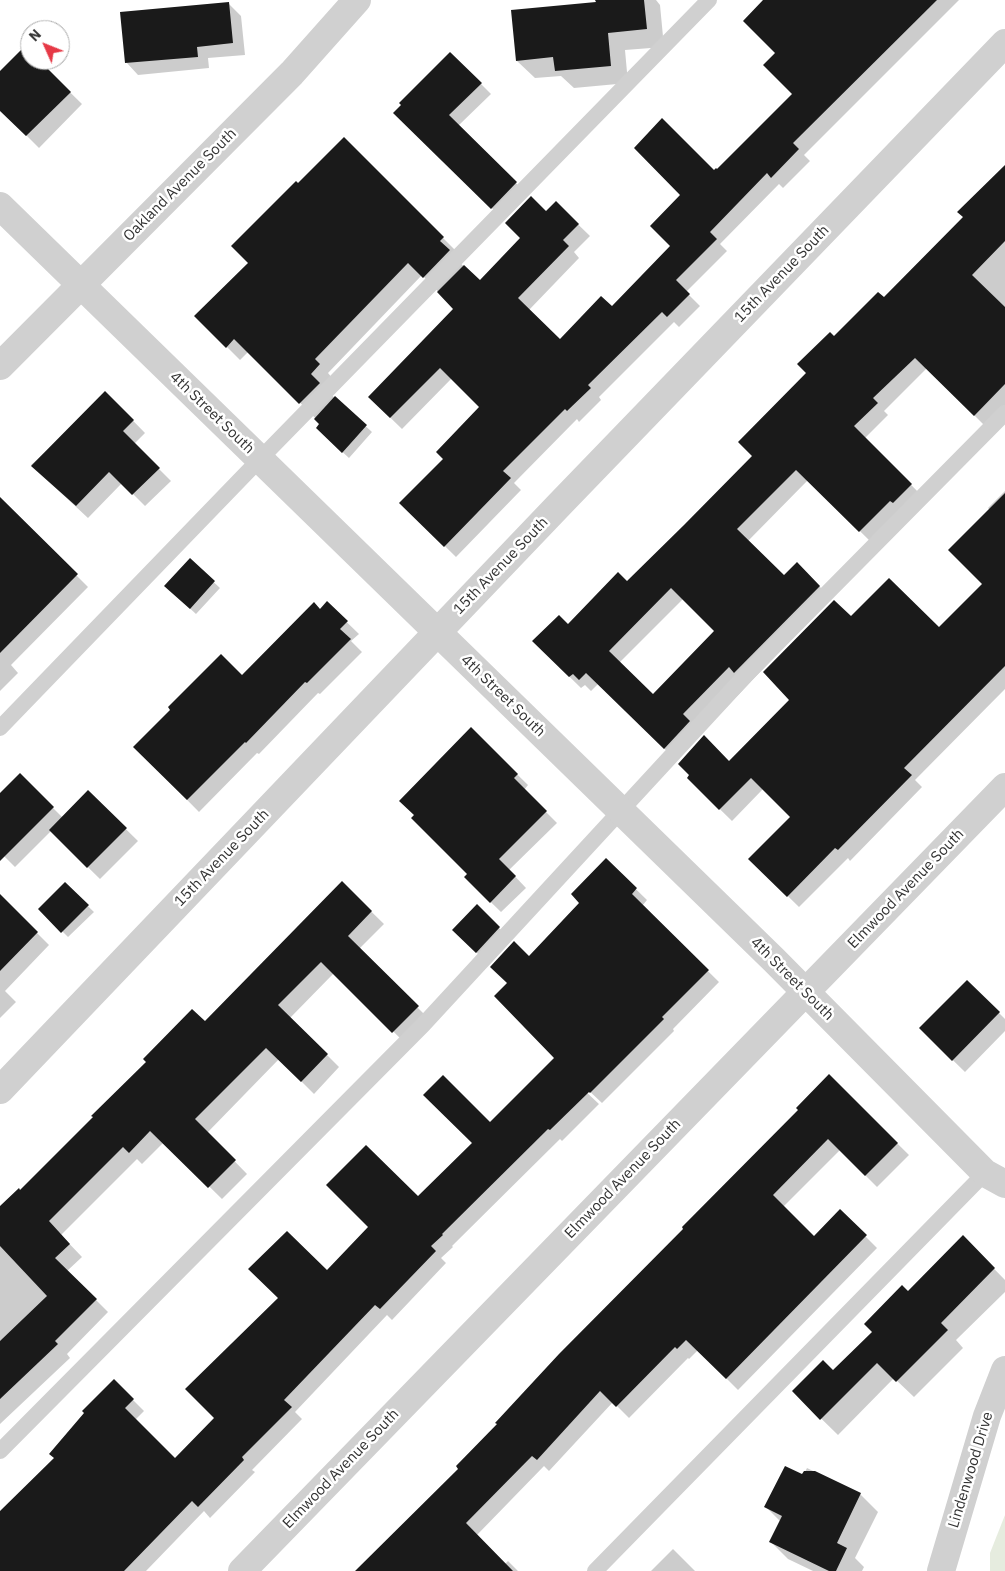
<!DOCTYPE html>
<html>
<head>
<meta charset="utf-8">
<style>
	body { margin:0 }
	#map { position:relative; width:1005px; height:1571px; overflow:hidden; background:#fff; font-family:"IBM Plex Sans",sans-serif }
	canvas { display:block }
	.north { position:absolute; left:20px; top:20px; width:50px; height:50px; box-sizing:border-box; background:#fff; border:1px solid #adadad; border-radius:50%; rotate:314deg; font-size:14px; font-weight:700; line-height:20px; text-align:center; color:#333 }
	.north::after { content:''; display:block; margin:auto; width:18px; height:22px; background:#e63946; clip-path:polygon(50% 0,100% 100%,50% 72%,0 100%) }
</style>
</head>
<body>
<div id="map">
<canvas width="1005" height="1571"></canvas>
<div class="north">N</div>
</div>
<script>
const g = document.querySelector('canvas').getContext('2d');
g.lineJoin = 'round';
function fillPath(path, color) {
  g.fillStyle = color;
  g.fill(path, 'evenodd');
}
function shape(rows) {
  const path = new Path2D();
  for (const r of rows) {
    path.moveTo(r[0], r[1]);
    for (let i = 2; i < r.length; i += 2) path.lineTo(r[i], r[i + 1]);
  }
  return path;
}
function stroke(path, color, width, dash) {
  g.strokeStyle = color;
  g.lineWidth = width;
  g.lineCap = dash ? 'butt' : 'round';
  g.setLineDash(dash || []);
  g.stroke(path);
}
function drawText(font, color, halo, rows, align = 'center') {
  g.font = font + ' "IBM Plex Sans",sans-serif';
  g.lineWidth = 5;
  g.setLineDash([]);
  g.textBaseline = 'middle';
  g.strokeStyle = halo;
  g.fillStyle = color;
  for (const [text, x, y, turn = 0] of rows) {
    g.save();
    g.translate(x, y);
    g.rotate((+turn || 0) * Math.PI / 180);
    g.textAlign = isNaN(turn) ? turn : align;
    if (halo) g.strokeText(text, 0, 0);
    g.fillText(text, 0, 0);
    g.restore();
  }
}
const green = shape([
	[1005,1515,1005,1571,990,1571,990,1553]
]);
const shadow = shape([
	[597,0,656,0,660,5,664,47,625,50,628,83,574,88,561,76,535,78,517,61,597,3],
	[765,0,959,0,804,155,810,161,783,188,779,184,720,244,727,251,686,292,700,306,679,327,674,322,599,397,601,400,579,422,577,419,514,483,521,490,456,557,401,503,445,459,481,407,452,378,402,429,369,397,455,309,422,275,328,373,333,379,324,388,372,432,349,458,323,434,321,424,249,351,240,360,196,316,250,263,298,185,344,139,456,251,452,255,480,282,556,203,590,236,574,252,579,258,529,310,560,341,612,308,672,246,714,172,794,94,777,53],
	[229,4,241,16,245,55,208,58,209,68,138,75,126,62],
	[30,53,30,60,37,60,82,104,39,148,0,109,0,73],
	[450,53,491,94,458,126,526,193,502,218,395,113],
	[1005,166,1005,407,986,427,927,368,884,411,888,415,865,438,922,496,871,542,808,480,748,541,784,577,797,564,831,598,676,760,598,684,591,691,585,685,581,688,533,641,568,626,627,583,754,456,808,373,834,338,884,299,964,218],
	[683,599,716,631,653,696,619,663],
	[105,392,145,433,134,444,171,481,145,506,122,483,88,518,31,465,51,447],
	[1005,491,1005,689,915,780,922,787,850,861,848,858,799,907,750,859,792,817,763,789,732,821,688,778,729,762,791,700,851,618,939,629,984,584,990,510,988,508],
	[0,499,88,587,11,665,18,673,0,691],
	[190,560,220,588,196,614,172,592],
	[327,603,359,634,351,641,362,652,320,694,318,693,259,754,257,753,199,812,135,747,242,677],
	[471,729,528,785,524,790,557,823,509,870,526,888,501,912,465,877,469,874],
	[20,775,63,818,88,792,138,841,100,879,51,831,15,867,0,852,0,794],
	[606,860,647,900,642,906,719,982,673,1029,674,1031,602,1103,586,1088,584,1090,599,1104,562,1141,560,1139,452,1246,453,1247,441,1258,446,1263,392,1320,387,1315,295,1412,302,1419,252,1470,255,1472,210,1518,204,1511,146,1571,0,1571,0,1513,55,1458,114,1381,144,1411,135,1420,175,1459,216,1418,327,1272,418,1198,556,1058,508,983,529,957,581,903],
	[342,883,384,924,359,949,430,1020,406,1044,334,973,290,1018,339,1067,314,1094,279,1059,207,1133,247,1174,222,1199,164,1142,142,1164,137,1159,61,1235,82,1257,67,1271,108,1312,67,1354,70,1358,0,1424,0,1207,20,1192,205,1023],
	[65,884,94,912,68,937,40,909],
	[9,905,49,945,5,991,16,1002,0,1018,0,914],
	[477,906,505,934,482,958,454,930],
	[967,981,1005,1019,1005,1031,965,1072,920,1028],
	[829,1076,909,1155,877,1187,840,1150,783,1207,814,1238,840,1211,877,1248,738,1390,698,1350,689,1359,688,1358,629,1418,613,1402,549,1471,544,1466,476,1536,505,1564,508,1561,518,1571,357,1571,460,1469,685,1229,799,1110],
	[963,1237,1005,1280,1005,1292,956,1340,963,1348,914,1397,894,1378,838,1435,793,1391,833,1371,874,1332,908,1293],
	[807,1468,860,1494,878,1512,855,1558,864,1567,862,1571,813,1571,788,1559,771,1542,781,1522,766,1507,803,1476],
	[673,1549,695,1571,651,1571]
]);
const building = shape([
	[595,0,644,0,647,29,608,33,611,66,555,71,553,57,516,61,511,10,596,2],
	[763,0,937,0,793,143,799,149,771,178,767,173,710,232,717,239,676,280,690,294,667,317,662,312,588,385,591,388,567,411,565,409,503,471,511,478,444,547,399,503,443,459,436,452,479,407,440,368,390,418,368,397,453,309,437,292,464,265,480,280,520,238,505,223,531,196,546,211,556,201,579,224,563,240,569,246,518,298,560,339,601,296,612,306,670,246,650,226,680,195,634,148,662,118,714,170,716,168,717,169,792,94,763,65,775,53,743,21],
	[229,2,233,43,197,47,198,57,125,63,120,12],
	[25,46,30,51,30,60,39,60,71,92,26,136,0,111,0,71],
	[450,52,482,83,449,115,517,182,491,209,393,113,401,105,399,103],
	[344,137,444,237,440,241,450,250,423,278,408,263,315,359,320,364,311,374,320,383,299,404,234,339,226,348,194,316,248,263,231,246,296,181,298,183],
	[1005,165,1005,241,972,275,1005,307,1005,384,974,416,915,358,873,398,878,403,854,426,912,484,893,503,890,501,859,532,796,470,737,529,784,575,797,562,820,586,734,673,729,667,683,714,690,721,664,749,586,673,579,680,573,674,569,677,532,641,559,615,568,624,618,572,627,581,684,525,752,456,738,442,806,373,797,364,830,332,834,336,878,292,884,297,963,217,957,212],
	[671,588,714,631,653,694,609,651],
	[105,391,134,420,123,431,160,468,132,495,109,472,76,506,31,466],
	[335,396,367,425,342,453,316,428,319,424,314,419],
	[1005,493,1005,666,904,768,912,775,838,850,835,848,787,897,748,859,790,817,751,778,719,810,687,778,689,775,678,764,704,735,729,761,789,700,763,672,834,600,851,616,889,578,939,627,982,584,948,550],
	[0,497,78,574,0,653],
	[190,558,215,581,190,609,164,586],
	[327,601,348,621,340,629,351,639,307,683,305,682,246,743,245,742,187,800,133,747,170,710,168,707,221,654,242,675,314,602,320,609],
	[471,727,518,774,514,778,547,811,499,859,516,876,490,903,464,877,467,874,411,818,414,815,399,801],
	[20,773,54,807,0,861,0,793],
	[88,790,127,828,87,868,49,830],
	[606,858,637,888,632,894,709,970,662,1017,664,1019,590,1093,589,1092,550,1130,548,1129,442,1234,443,1235,431,1246,436,1251,380,1309,375,1305,284,1400,292,1407,242,1457,244,1460,198,1507,192,1501,124,1571,0,1571,0,1511,54,1458,49,1454,84,1413,82,1411,114,1379,134,1399,125,1408,175,1458,214,1418,185,1389,278,1298,248,1269,287,1231,327,1270,368,1227,326,1185,366,1145,418,1196,472,1143,423,1095,443,1075,490,1122,554,1058,494,996,507,983,490,967,514,941,529,956,579,903,571,894],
	[342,881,372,911,348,936,419,1006,392,1033,321,962,278,1005,328,1054,301,1082,266,1048,195,1119,236,1160,208,1188,150,1131,129,1153,123,1147,49,1221,70,1244,55,1258,97,1299,55,1341,58,1344,0,1399,0,1341,47,1296,0,1246,0,1206,19,1188,20,1190,93,1117,91,1116,146,1062,143,1059,192,1009,205,1021],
	[65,882,89,905,61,933,38,909],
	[0,894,38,932,0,971],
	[477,904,500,927,476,953,452,930],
	[967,980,1000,1012,952,1061,919,1028],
	[829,1074,898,1143,865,1176,828,1139,773,1195,814,1236,840,1209,867,1235,726,1379,686,1340,677,1349,675,1347,616,1407,600,1391,537,1460,532,1456,466,1523,513,1571,355,1571,458,1469,456,1466,497,1424,495,1423,559,1354,683,1229,682,1227,798,1110,796,1108],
	[963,1235,995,1268,941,1323,948,1330,896,1382,877,1363,820,1420,792,1391,823,1360,833,1370,872,1332,864,1324,902,1285,908,1291],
	[785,1466,802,1474,804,1471,815,1471,861,1493,837,1543,847,1548,836,1571,829,1571,769,1542,782,1516,764,1507]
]);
const service = shape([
	[0,728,260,459,709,0],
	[0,1451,423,1025,745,676,1005,413],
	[595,1571,985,1173]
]);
const minor = shape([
	[0,206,774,960,985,1173,1005,1184],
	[0,366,292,73,357,0],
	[0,1090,559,505,1005,43],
	[242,1571,1005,787],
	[941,1571,987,1416,1005,1370]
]);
const streetNames = [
	["Oakland Avenue South",180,185,-45],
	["15th Avenue South",782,274,-46],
	["4th Street South",212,413,44],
	["15th Avenue South",501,566,-46],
	["4th Street South",503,696,44],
	["15th Avenue South",222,858,-46],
	["Elmwood Avenue South",906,889,-46],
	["4th Street South",792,979,45],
	["Elmwood Avenue South",623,1179,-46],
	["Elmwood Avenue South",341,1469,-46],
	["Lindenwood Drive",971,1470,-73]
];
fillPath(green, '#e6ecdf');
fillPath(shadow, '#0003');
fillPath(building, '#1a1a1a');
stroke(service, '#d0d0d0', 16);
stroke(minor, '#d0d0d0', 28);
drawText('15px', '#333', '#fff', streetNames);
</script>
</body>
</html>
